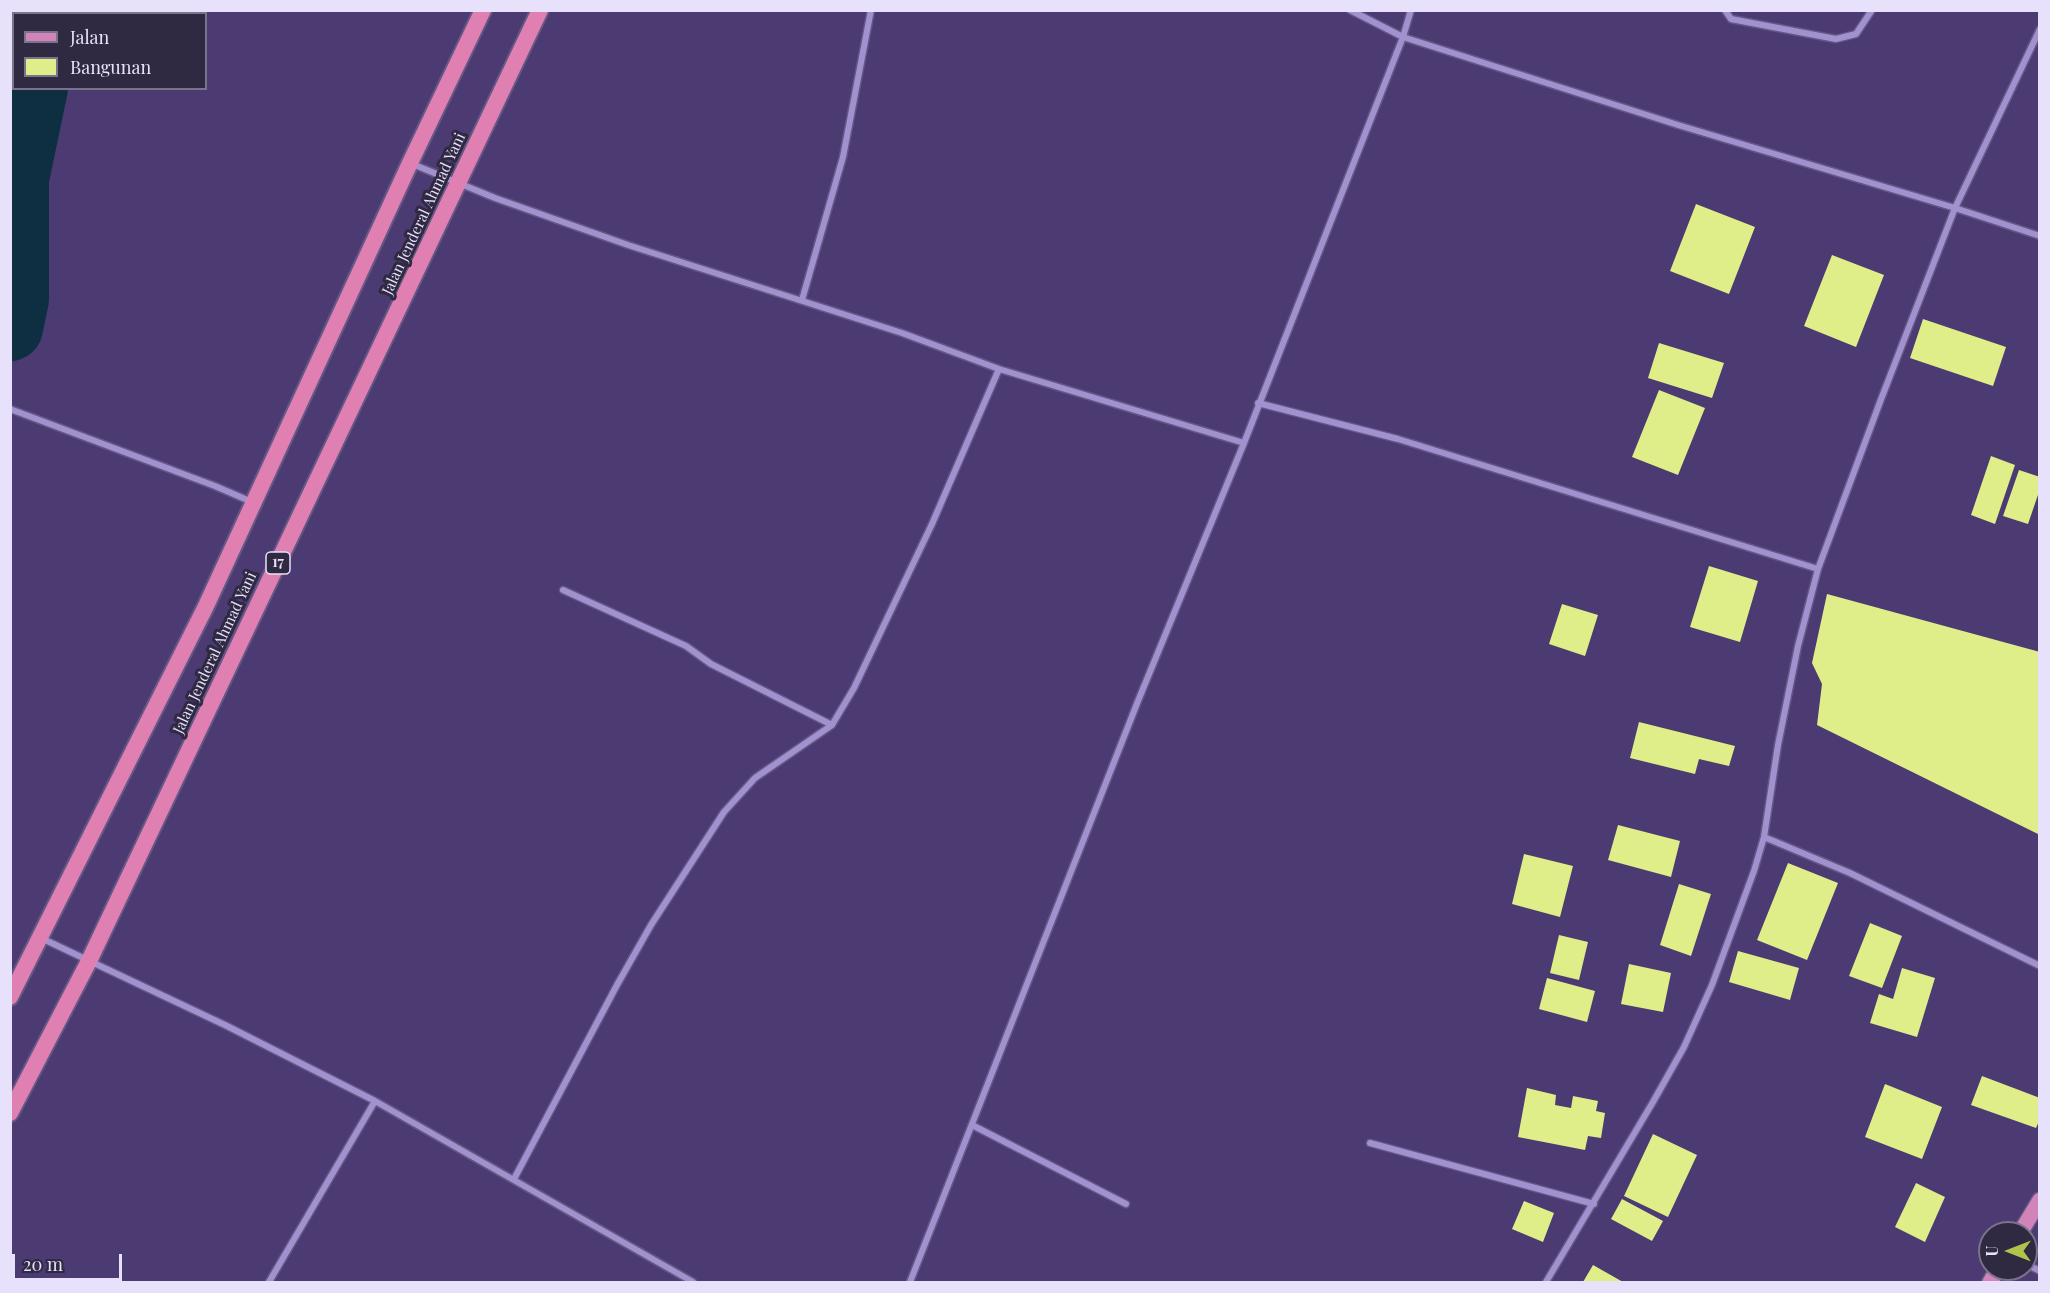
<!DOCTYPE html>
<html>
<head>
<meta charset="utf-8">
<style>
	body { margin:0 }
	#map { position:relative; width:2050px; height:1293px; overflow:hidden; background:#4c3b72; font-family:"Playfair Display",serif }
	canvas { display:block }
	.frame { position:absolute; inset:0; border:12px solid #e7e1fc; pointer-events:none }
	.legend { position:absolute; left:12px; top:12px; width:195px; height:78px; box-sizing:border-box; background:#2f2942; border:2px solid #79738c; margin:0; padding:8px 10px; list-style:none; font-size:18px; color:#e7e1fc }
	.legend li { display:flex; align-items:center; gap:12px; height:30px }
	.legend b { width:30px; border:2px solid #79738c }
	.north { position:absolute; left:1978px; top:1221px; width:60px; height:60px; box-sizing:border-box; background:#2f2942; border:2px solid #79738c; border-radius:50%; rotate:270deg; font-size:16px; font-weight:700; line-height:24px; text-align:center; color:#e7e1fc }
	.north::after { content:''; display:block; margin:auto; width:21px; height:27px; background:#b3c24b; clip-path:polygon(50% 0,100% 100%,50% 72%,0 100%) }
	.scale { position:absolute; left:12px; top:1254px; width:110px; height:27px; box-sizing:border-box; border:3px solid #e7e1fc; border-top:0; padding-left:8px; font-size:18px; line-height:21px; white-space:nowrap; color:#e7e1fc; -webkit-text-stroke:4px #2f2942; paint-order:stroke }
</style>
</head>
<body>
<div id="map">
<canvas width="2050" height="1293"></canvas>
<div class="frame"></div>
<ul class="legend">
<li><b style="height:8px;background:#d084b9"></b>Jalan</li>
<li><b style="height:16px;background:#dfee89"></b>Bangunan</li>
</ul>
<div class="north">U</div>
<div class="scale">20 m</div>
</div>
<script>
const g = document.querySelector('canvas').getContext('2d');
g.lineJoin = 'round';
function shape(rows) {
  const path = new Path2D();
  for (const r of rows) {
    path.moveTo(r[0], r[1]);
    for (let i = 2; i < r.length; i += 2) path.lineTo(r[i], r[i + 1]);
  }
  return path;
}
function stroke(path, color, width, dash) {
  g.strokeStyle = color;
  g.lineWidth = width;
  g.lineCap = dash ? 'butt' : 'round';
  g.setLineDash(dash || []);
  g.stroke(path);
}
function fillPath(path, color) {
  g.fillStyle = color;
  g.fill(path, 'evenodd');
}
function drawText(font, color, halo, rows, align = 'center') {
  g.font = font + ' "Playfair Display",serif';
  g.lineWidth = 6;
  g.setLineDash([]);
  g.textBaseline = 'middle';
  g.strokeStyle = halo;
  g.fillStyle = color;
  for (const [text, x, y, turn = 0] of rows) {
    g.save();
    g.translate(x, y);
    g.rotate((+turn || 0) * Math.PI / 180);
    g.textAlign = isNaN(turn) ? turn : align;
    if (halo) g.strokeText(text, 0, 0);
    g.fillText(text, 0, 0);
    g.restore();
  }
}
const river = shape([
	[50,14,50,10],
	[10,328,16,299,16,179,35,88]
]);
const building = shape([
	[1696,204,1755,227,1729,294,1670,271],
	[1832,255,1884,275,1856,347,1804,326],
	[1923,319,2006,347,1993,386,1910,358],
	[1659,343,1724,363,1712,398,1648,378],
	[1659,390,1705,408,1678,475,1632,457],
	[1991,456,2015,465,1995,524,1971,515],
	[2019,470,2040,477,2040,489,2028,524,2003,516],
	[1709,566,1758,581,1740,642,1690,627],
	[1827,594,2040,652,2040,835,1817,725,1822,684,1812,663],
	[1562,604,1598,615,1585,656,1549,644],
	[1639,722,1735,746,1729,766,1699,759,1695,774,1630,758],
	[1618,825,1680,841,1671,877,1608,860],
	[1524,854,1573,866,1560,917,1512,904],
	[1788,863,1838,883,1807,960,1757,940],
	[1679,884,1711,894,1691,956,1660,945],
	[1870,923,1902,936,1882,988,1849,976],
	[1559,935,1588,942,1579,980,1550,973],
	[1738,951,1799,968,1790,1000,1729,982],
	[1629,964,1671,973,1663,1012,1621,1004],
	[1902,968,1935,978,1917,1037,1870,1023,1879,994,1893,999],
	[1547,978,1595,991,1587,1022,1539,1009],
	[1982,1076,2040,1098,2040,1119,2036,1128,1971,1105],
	[1885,1084,1942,1107,1922,1159,1865,1137],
	[1527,1088,1556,1095,1555,1105,1571,1108,1573,1096,1598,1101,1596,1111,1605,1113,1601,1138,1588,1136,1585,1150,1518,1137],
	[1653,1134,1697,1155,1668,1217,1624,1196],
	[1916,1183,1945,1197,1925,1242,1895,1227],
	[1622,1199,1663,1221,1652,1241,1611,1219],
	[1524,1201,1554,1213,1543,1242,1512,1229],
	[1593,1265,1623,1282,1583,1282]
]);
const minor = shape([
	[1350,10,1403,37,1678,125,1955,208,2040,236],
	[1725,10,1731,19,1836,39,1856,34,1872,10],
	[410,163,495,198,628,245,902,333,999,369,1244,443],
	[802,300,843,157,871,10],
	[1258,403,1398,439,1818,569],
	[10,409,215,486,252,502],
	[563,590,686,646,711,664,832,725],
	[1764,837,1850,873,2040,966],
	[41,938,227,1026,375,1101,693,1282],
	[972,1125,1126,1204],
	[1370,1143,1594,1204],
	[514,1179,617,985,651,925,724,812,755,778,832,725,854,688,932,524,999,369],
	[2026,1264,2040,1271],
	[269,1282,375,1101],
	[910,1282,1138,701,1244,443,1403,37,1411,10],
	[1546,1282,1653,1102,1684,1047,1712,985,1754,871,1764,837,1778,745,1798,646,1818,569,1880,402,1955,208,2040,29]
]);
const primary = shape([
	[2020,1233,2040,1200],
	[1990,1282,1998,1269]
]);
const trunk = shape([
	[10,997,206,606,410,163,483,10],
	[10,1113,89,961,540,10]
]);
const shields = [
	[278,563,24]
];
const shieldNames = [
	["17",278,563]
];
const streetNames = [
	["Jalan Jenderal Ahmad Yani",424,214,-65],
	["Jalan Jenderal Ahmad Yani",215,653,-65]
];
stroke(river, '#0e2f41', 66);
fillPath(building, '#dfee89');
stroke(minor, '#655784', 9);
stroke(primary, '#655784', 18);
stroke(trunk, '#655784', 20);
stroke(minor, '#a191cf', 6);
stroke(primary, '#d084b9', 15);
stroke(trunk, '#e080b2', 16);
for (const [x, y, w] of shields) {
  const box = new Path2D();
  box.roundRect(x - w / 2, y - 11, w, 22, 4.5);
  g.fillStyle = '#2f2942';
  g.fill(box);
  stroke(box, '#e7e1fc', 1.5);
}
drawText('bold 14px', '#e7e1fc', null, shieldNames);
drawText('15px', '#e7e1fc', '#2f2942', streetNames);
</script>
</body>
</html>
